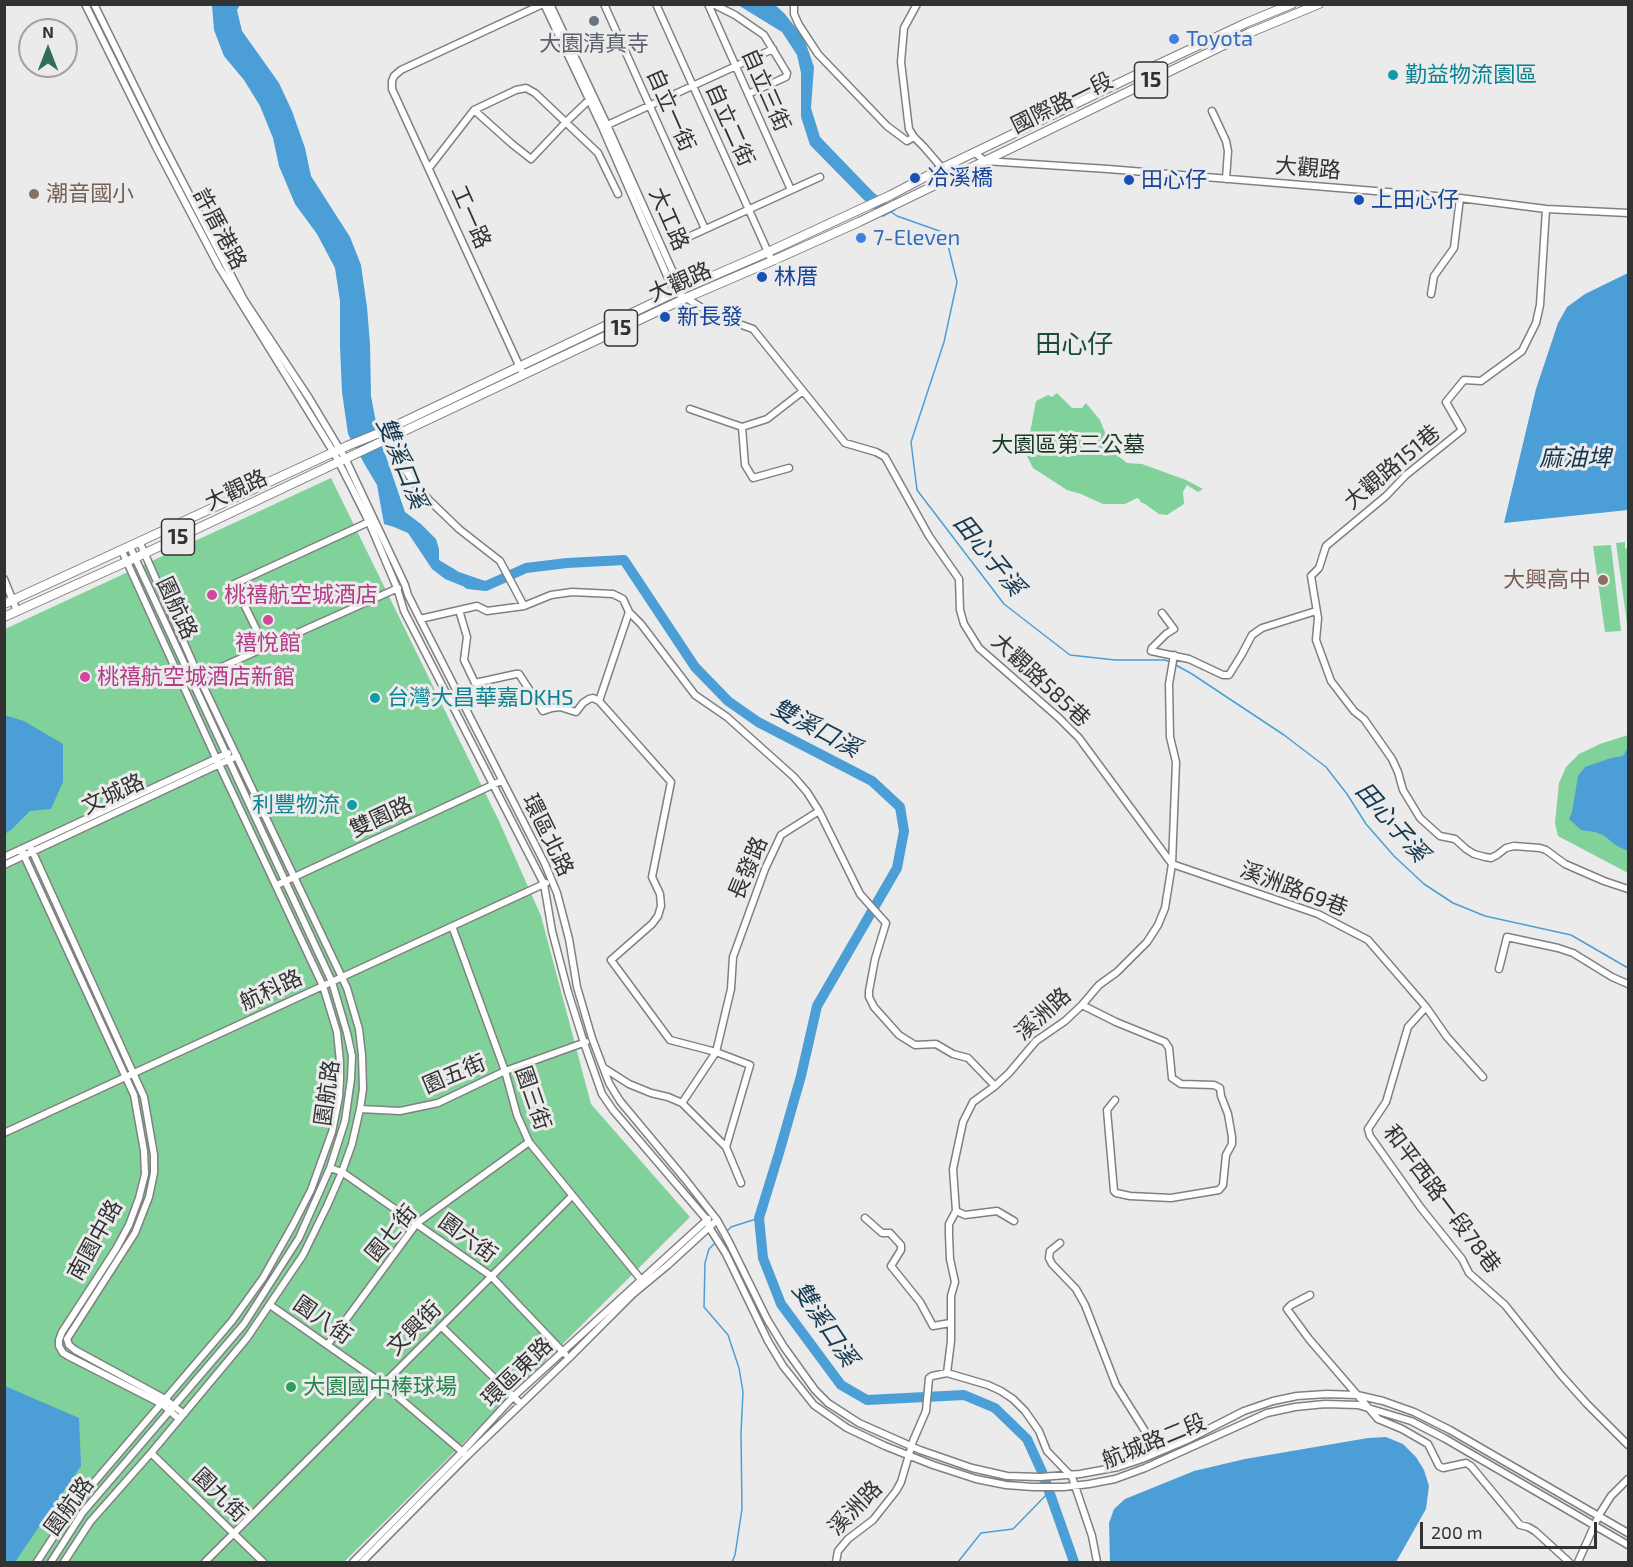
<!DOCTYPE html>
<html>
<head>
<meta charset="utf-8">
<style>
	body { margin:0 }
	#map { position:relative; width:1633px; height:1567px; overflow:hidden; background:#ebebec; font-family:"Exo 2",sans-serif }
	canvas { display:block }
	.frame { position:absolute; inset:0; border:6px solid #323232; pointer-events:none }
	.north { position:absolute; left:18px; top:18px; width:60px; height:60px; box-sizing:border-box; background:#ebebec; border:2px solid #a1a1a2; border-radius:50%; rotate:0deg; font-size:16px; font-weight:700; line-height:24px; text-align:center; color:#323232 }
	.north::after { content:''; display:block; margin:auto; width:21px; height:27px; background:#306c56; clip-path:polygon(50% 0,100% 100%,50% 72%,0 100%) }
	.scale { position:absolute; left:1420px; top:1522px; width:177px; height:27px; box-sizing:border-box; border:3px solid #323232; border-top:0; padding-left:8px; font-size:18px; line-height:21px; white-space:nowrap; color:#323232; -webkit-text-stroke:4px #ebebec; paint-order:stroke }
</style>
</head>
<body>
<div id="map">
<canvas width="1633" height="1567"></canvas>
<div class="frame"></div>
<div class="north">N</div>
<div class="scale">200 m</div>
</div>
<script>
const g = document.querySelector('canvas').getContext('2d');
g.lineJoin = 'round';
function fillPath(path, color) {
  g.fillStyle = color;
  g.fill(path, 'evenodd');
}
function shape(rows) {
  const path = new Path2D();
  for (const r of rows) {
    path.moveTo(r[0], r[1]);
    for (let i = 2; i < r.length; i += 2) path.lineTo(r[i], r[i + 1]);
  }
  return path;
}
function stroke(path, color, width, dash) {
  g.strokeStyle = color;
  g.lineWidth = width;
  g.lineCap = dash ? 'butt' : 'round';
  g.setLineDash(dash || []);
  g.stroke(path);
}
function drawText(font, color, halo, rows, align = 'center') {
  g.font = font + ' "Exo 2","Noto Sans TC",sans-serif';
  g.lineWidth = 6;
  g.setLineDash([]);
  g.textBaseline = 'middle';
  g.strokeStyle = halo;
  g.fillStyle = color;
  for (const [text, x, y, turn = 0] of rows) {
    g.save();
    g.translate(x, y);
    g.rotate((+turn || 0) * Math.PI / 180);
    g.textAlign = isNaN(turn) ? turn : align;
    if (halo) g.strokeText(text, 0, 0);
    g.fillText(text, 0, 0);
    g.restore();
  }
}
const green = shape([
	[1057,393,1072,408,1082,408,1086,403,1100,420,1113,452,1127,463,1142,464,1186,480,1203,489,1198,492,1187,485,1183,492,1184,504,1167,515,1159,514,1145,504,1140,502,1140,500,1137,498,1125,504,1103,504,1081,494,1067,490,1033,468,1026,454,1036,401,1048,395,1052,397],
	[331,478,499,821,541,916,591,1104,690,1217,344,1562,5,1562,5,629],
	[1625,542,1625,549,1628,547,1628,631,1616,543],
	[1611,545,1621,631,1605,632,1593,546],
	[1628,735,1628,873,1558,836,1555,823,1559,783,1566,767,1579,754,1600,744]
]);
const water = shape([
	[212,5,240,5,237,10,242,31,279,83,292,111,305,148,311,176,350,237,361,265,367,307,370,344,371,396,378,433,405,512,421,524,436,539,439,549,439,560,459,572,485,581,481,589,465,587,445,579,432,569,408,533,394,527,384,524,377,485,365,465,348,434,342,392,340,346,340,301,335,268,317,234,295,204,279,166,273,138,260,106,244,80,224,56,214,30],
	[738,5,775,5,784,13,804,38,814,67,811,108,820,137,873,192,896,210,883,217,862,198,810,145,801,117,801,73,797,55,782,32],
	[1628,273,1628,510,1504,523,1536,389,1558,323,1567,307,1585,294],
	[4,715,24,721,63,744,63,782,51,809,30,811,12,829,5,834],
	[1627,749,1628,749,1628,851,1617,846,1603,835,1595,832,1581,830,1569,819,1572,812,1578,776,1585,767,1611,758,1623,756],
	[5,1386,79,1418,81,1466,15,1562,5,1562],
	[1386,1437,1403,1444,1416,1457,1424,1470,1429,1486,1426,1509,1396,1562,1110,1562,1109,1523,1114,1509,1125,1499,1194,1471,1245,1459,1368,1438]
]);
const stream = shape([
	[891,212,897,216,945,233,957,282,944,342,911,442,917,490,1004,604,1070,655,1115,660,1165,660,1170,662],
	[1174,664,1192,674,1284,735,1326,767,1347,794,1366,824,1394,856,1424,884,1453,903,1485,916,1571,935,1628,968],
	[727,1231,731,1227,759,1218],
	[715,1243,709,1249,705,1263,704,1307,728,1335,739,1368,743,1392,741,1433,742,1509,735,1555,732,1562],
	[958,1562,981,1533,1013,1529,1049,1492]
]);
const river = shape([
	[468,584,486,586,526,568,567,563,624,560,695,667,728,701,758,722,872,781,900,807,904,831,897,868,817,1006,801,1076,779,1153,759,1218,763,1258,781,1304,841,1385,867,1400,964,1395,995,1408,1027,1439,1043,1474,1074,1562]
]);
const minor = shape([
	[85,4,156,147,219,267,334,453,353,490,369,522,397,588,404,611,544,884,552,931,568,992,584,1043,602,1094,613,1110,707,1220,709,1227,726,1254,768,1341,783,1366,814,1405,847,1428,885,1446,933,1465,976,1479,1006,1485,1033,1487,1064,1487,1089,1484,1115,1479,1145,1468,1267,1413,1295,1407,1325,1404,1358,1405,1411,1421,1444,1438,1628,1545],
	[94,4,162,142,244,300,309,398,345,458,405,585,408,595,420,619,545,864,557,893,569,939,577,987,592,1038,609,1083,620,1101,685,1179,717,1220,729,1242,767,1319,784,1347,815,1390,828,1403,859,1423,920,1450,972,1468,1007,1476,1040,1477,1080,1474,1118,1467,1142,1459,1187,1440,1244,1411,1273,1401,1297,1396,1327,1394,1357,1395,1383,1401,1414,1412,1450,1430,1628,1533],
	[544,4,602,127,671,285,676,292,714,315,753,329,845,443,876,452,885,457,929,536,959,579,960,610,964,624,979,648,1059,718,1079,738,1172,864,1318,914,1368,940,1426,1007,1447,1037,1483,1077],
	[550,4,607,125,677,281,677,291],
	[604,4,705,229],
	[656,4,772,261],
	[708,4,791,190],
	[713,4,735,15,764,35,787,73,786,77,748,94],
	[794,4,794,14,799,25,818,54,887,126,907,141,914,137,924,147,942,168,947,179],
	[474,110,512,144,531,159,566,122,591,98],
	[1212,111,1226,141,1228,151,1226,179],
	[603,127,773,49],
	[914,137,909,129,908,121,901,62,904,28,917,4],
	[975,153,985,161,1108,169,1460,198,1546,209,1628,213],
	[429,168,474,110,516,90,526,88,535,93,598,153,618,194],
	[1546,209,1540,305,1536,323,1522,351,1481,381,1464,380,1446,402,1462,430,1406,475,1386,496,1326,546,1319,568,1311,576,1318,618,1316,640,1331,681,1354,711,1364,719,1392,759,1398,772,1403,790,1420,818,1440,836,1455,839,1466,849,1474,854,1485,857,1491,858,1497,855,1506,848,1514,846,1540,848,1546,850,1565,864,1604,881,1628,889],
	[686,238,820,177],
	[1431,294,1434,276,1454,248,1460,198],
	[523,374,392,89,392,81,394,76,401,70,543,4],
	[690,409,742,427],
	[742,427,745,465,753,478,789,468],
	[742,427,767,419,803,391],
	[389,436,404,468,414,483,430,501,459,529,500,561,524,606],
	[4,579,17,611],
	[459,610,467,637,464,660,475,683,516,674,519,674,543,711,552,708,560,707,576,712,583,703,589,699,593,698,599,701],
	[629,612,599,701,671,782,652,877,660,894,661,906,658,916,652,924,611,960,670,1040,716,1052,750,1065,726,1147],
	[1162,613,1174,629,1166,634,1152,648,1151,651,1189,659,1223,675,1229,675,1242,654,1252,635,1262,628,1316,611],
	[420,619,477,606,487,611,524,606,551,595,572,592,613,594,623,599,629,612,641,624,695,695,727,717,794,777,807,792,819,811,860,894,886,923,875,959,869,991,869,997,874,1007,899,1035,915,1045,936,1044,953,1054,968,1058,995,1086],
	[265,647,234,584,371,521],
	[197,678,398,588],
	[30,846,144,1097,154,1155,154,1173,149,1197,135,1233,67,1339,69,1345,75,1350,165,1399,184,1414],
	[21,849,134,1095,144,1151,145,1174,139,1198,129,1225,116,1249,62,1332,59,1340,59,1346,63,1353,68,1356,162,1404,179,1419],
	[4,857,228,753],
	[4,865,237,756],
	[277,885,501,781],
	[452,926,505,1071,517,1115,529,1142,643,1282],
	[1499,969,1507,937,1558,948,1573,953,1612,977,1628,984],
	[1082,1005,1116,1022,1165,1042,1169,1048,1172,1078,1181,1084,1214,1085,1220,1088,1221,1096,1228,1114,1232,1137,1232,1144,1226,1155,1223,1185,1219,1190,1171,1198,1130,1196,1116,1193,1114,1191,1107,1110,1115,1100],
	[1426,1007,1408,1027,1386,1102,1368,1129,1370,1136,1421,1208,1462,1259,1469,1273,1505,1305,1561,1375,1587,1404,1628,1445],
	[604,1068,629,1084,651,1093,668,1097,682,1103,726,1147,741,1183],
	[682,1103,716,1052,731,989,733,957,765,869,781,835,819,811],
	[360,1109,400,1111,438,1103,505,1071,586,1042],
	[4,1133,546,883],
	[330,1168,342,1172,491,1276,565,1354],
	[956,1211,965,1215,997,1211,1014,1221],
	[865,1218,882,1233,890,1233,901,1245,901,1250,891,1266,920,1302,933,1326,950,1323],
	[1060,1243,1050,1251,1049,1258,1052,1264,1076,1289,1085,1305,1116,1385,1145,1431,1156,1453],
	[1310,1295,1291,1305,1287,1309,1309,1339,1378,1419,1402,1429,1428,1444,1439,1466,1443,1468,1466,1463,1471,1466,1520,1525,1528,1527,1535,1531,1569,1562],
	[270,1305,383,1384,465,1454],
	[442,1327,521,1404],
	[328,1344,417,1223,529,1142],
	[947,1373,951,1341,951,1296,955,1282,950,1259,949,1235,949,1224,956,1211,953,1169,963,1122,973,1102,995,1086,1009,1073,1036,1041,1065,1021,1082,1005,1099,985,1117,972,1147,942,1158,925,1165,908,1172,864,1176,762,1170,737,1169,684,1174,655],
	[151,1453,263,1562],
	[37,1562,73,1507,232,1321,263,1278,293,1225,311,1190,332,1132,339,1097,340,1079,340,1062,337,1032,323,986,216,758,122,551],
	[51,1562,83,1512,244,1324,299,1238,330,1168,345,1121,351,1079,352,1056,347,1033,332,982,130,547],
	[64,1562,90,1522,151,1453,247,1338,303,1255,327,1206,342,1172,352,1144,360,1109,363,1089,362,1055,359,1029,347,988,199,677,140,543],
	[205,1562,572,1196],
	[353,1562,462,1452,513,1397,708,1219],
	[362,1562,467,1456,570,1357,633,1294,668,1265,717,1220],
	[836,1562,838,1551,848,1539,873,1520,896,1491,901,1482,913,1441,926,1411,929,1378,932,1376,947,1373,988,1385,1001,1391,1013,1399,1025,1411,1039,1431,1047,1451,1072,1477,1092,1536,1097,1562],
	[1578,1562,1599,1515,1611,1496,1628,1479]
]);
const major = shape([
	[4,604,347,446,384,431,676,292,768,252,891,195,942,168,1146,70,1246,23,1292,4],
	[4,617,135,558,686,298,772,261,859,222,1249,33,1319,4]
]);
const markers = [
	[594,21,6,"#6b7280"],
	[1174,39,6,"#3f7fe0"],
	[1393,75,6,"#0f9aa8"],
	[915,178,6,"#1a4fb4"],
	[1129,180,6,"#1a4fb4"],
	[34,194,6,"#8d6e63"],
	[1359,200,6,"#1a4fb4"],
	[861,238,6,"#3f7fe0"],
	[762,277,6,"#1a4fb4"],
	[665,317,6,"#1a4fb4"],
	[1603,580,6,"#8d6e63"],
	[212,595,6,"#d1479c"],
	[268,620,6,"#d1479c"],
	[85,677,6,"#d1479c"],
	[375,698,6,"#0f9aa8"],
	[352,805,6,"#0f9aa8"],
	[291,1387,6,"#2e9e5b"]
];
const shields = [
	[1151,80,33],
	[621,328,33],
	[178,537,33]
];
const shieldNames = [
	["15",1151,80],
	["15",621,328],
	["15",178,537]
];
const shopNames = [
	["Toyota",1186,39],
	["7-Eleven",873,238]
];
const worshipNames = [
	["大園清真寺",594,44]
];
const cultureNames = [
	["勤益物流園區",1405,75],
	["台灣大昌華嘉DKHS",387,698],
	["利豐物流",340,805,"right"]
];
const streetNames = [
	["自立三街",766,90,66],
	["國際路一段",1062,103,-26],
	["自立一街",671,110,66],
	["自立二街",730,125,66],
	["大觀路",1308,168,5],
	["工一路",471,217,66],
	["大工路",669,219,66],
	["許厝港路",220,229,62],
	["大觀路",680,282,-24],
	["大觀路151巷",1392,467,-40],
	["大觀路",236,490,-25],
	["園航路",177,608,65],
	["大觀路585巷",1041,680,43],
	["文城路",113,794,-25],
	["雙園路",381,817,-25],
	["環區北路",548,835,64],
	["長發路",748,868,-67],
	["溪洲路69巷",1294,889,21],
	["航科路",271,990,-25],
	["溪洲路",1043,1014,-42],
	["園五街",454,1074,-23],
	["園航路",327,1093,-82],
	["園三街",533,1098,71],
	["和平西路一段78巷",1442,1199,53],
	["園七街",391,1233,-50],
	["園六街",468,1238,36],
	["南園中路",95,1240,-61],
	["園八街",323,1320,35],
	["文興街",414,1328,-45],
	["環區東路",517,1372,-44],
	["航城路二段",1154,1441,-22],
	["園九街",220,1495,44],
	["園航路",69,1506,-54],
	["溪洲路",855,1508,-46]
];
const transitNames = [
	["冾溪橋",927,178],
	["田心仔",1141,180],
	["上田心仔",1371,200],
	["林厝",774,277],
	["新長發",677,317]
];
const educationNames = [
	["潮音國小",46,194],
	["大興高中",1591,580,"right"]
];
const parkNames = [
	["大園區第三公墓",1068,445]
];
const hotelNames = [
	["桃禧航空城酒店",224,595],
	["禧悅館",268,643,"center"],
	["桃禧航空城酒店新館",97,677]
];
const leisureNames = [
	["大園國中棒球場",303,1387]
];
const waterNames = [
	["麻油埤",1575,458],
	["雙溪口溪",402,463,68],
	["田心子溪",989,555,51],
	["雙溪口溪",816,728,28],
	["田心子溪",1392,822,49],
	["雙溪口溪",825,1324,56]
];
const quarterNames = [
	["田心仔",1074,344]
];
fillPath(green, '#80d29a');
fillPath(water, '#4b9fd6');
stroke(stream, '#4b9fd6', 1.5);
stroke(river, '#4b9fd6', 10);
stroke(minor, '#808081', 9);
stroke(major, '#808081', 10);
stroke(minor, '#fff', 6);
stroke(major, '#fff', 8);
for (const [x, y, r, color] of markers) {
  const dot = new Path2D();
  dot.arc(x, y, r, 0, 2 * Math.PI);
  g.fillStyle = color;
  g.fill(dot);
  stroke(dot, '#ebebec', 2);
}
for (const [x, y, w] of shields) {
  const box = new Path2D();
  box.roundRect(x - w / 2, y - 18, w, 36, 4.5);
  g.fillStyle = '#ebebec';
  g.fill(box);
  stroke(box, '#323232', 1.5);
}
drawText('bold 21px', '#323232', null, shieldNames);
drawText('22px', '#366cbe', '#ebebec', shopNames, 'left');
drawText('22px', '#5b616d', '#ebebec', worshipNames);
drawText('22px', '#0d838f', '#ebebec', cultureNames, 'left');
drawText('22px', '#323232', '#ebebec', streetNames);
drawText('22px', '#164399', '#ebebec', transitNames, 'left');
drawText('22px', '#785e54', '#ebebec', educationNames, 'left');
drawText('22px', '#163a23', '#ebebec', parkNames);
drawText('22px', '#b23c85', '#ebebec', hotelNames, 'left');
drawText('22px', '#27864d', '#ebebec', leisureNames, 'left');
drawText('italic 24px', '#13374e', '#ebebec', waterNames);
drawText('26px', '#1b4b3b', '#ebebec', quarterNames);
</script>
</body>
</html>
